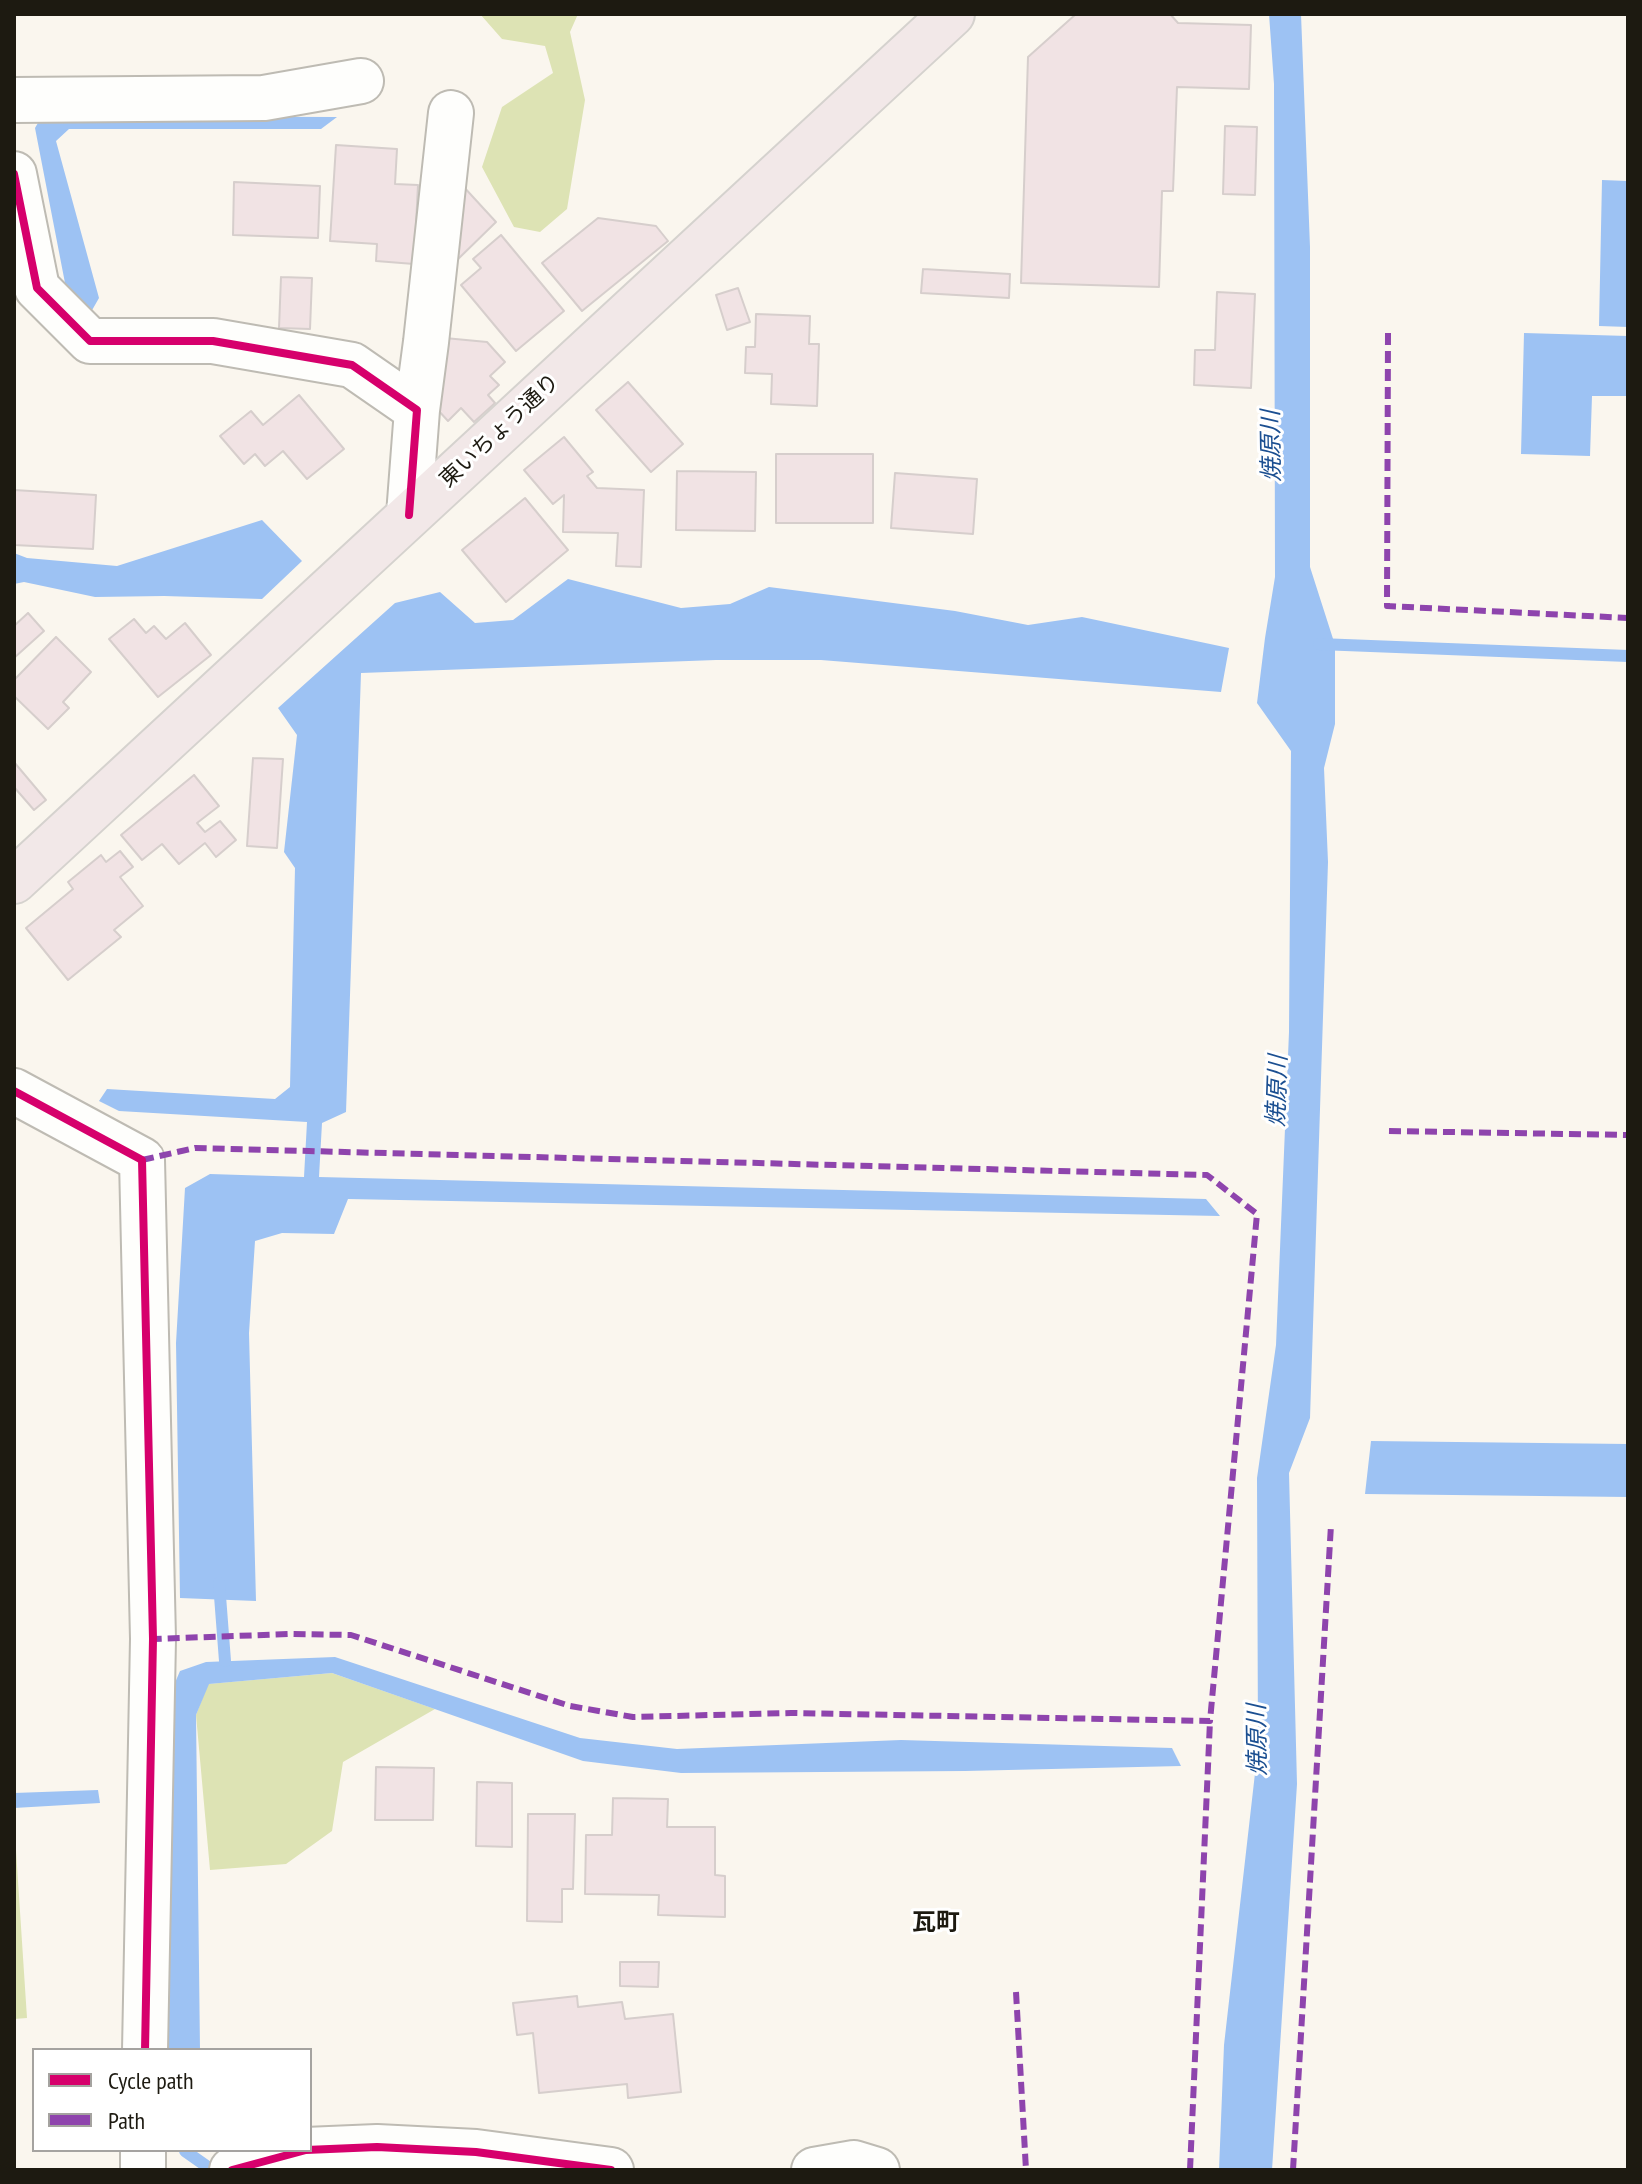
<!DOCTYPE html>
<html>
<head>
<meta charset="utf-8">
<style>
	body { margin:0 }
	#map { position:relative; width:1642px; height:2184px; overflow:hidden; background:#faf6ee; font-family:"PT Sans Narrow",sans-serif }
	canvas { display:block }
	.frame { position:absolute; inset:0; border:16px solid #1d1a11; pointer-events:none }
	.legend { position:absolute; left:32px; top:2048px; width:280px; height:104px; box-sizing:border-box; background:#fff; border:2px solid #a5a3a0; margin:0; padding:10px 14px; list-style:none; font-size:24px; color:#1d1a11 }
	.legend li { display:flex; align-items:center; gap:16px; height:40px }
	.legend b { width:40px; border:2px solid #a5a3a0 }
</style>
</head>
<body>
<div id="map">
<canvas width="1642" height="2184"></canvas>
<div class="frame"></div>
<ul class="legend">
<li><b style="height:10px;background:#d6006c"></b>Cycle path</li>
<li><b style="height:10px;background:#8e44ad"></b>Path</li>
</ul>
</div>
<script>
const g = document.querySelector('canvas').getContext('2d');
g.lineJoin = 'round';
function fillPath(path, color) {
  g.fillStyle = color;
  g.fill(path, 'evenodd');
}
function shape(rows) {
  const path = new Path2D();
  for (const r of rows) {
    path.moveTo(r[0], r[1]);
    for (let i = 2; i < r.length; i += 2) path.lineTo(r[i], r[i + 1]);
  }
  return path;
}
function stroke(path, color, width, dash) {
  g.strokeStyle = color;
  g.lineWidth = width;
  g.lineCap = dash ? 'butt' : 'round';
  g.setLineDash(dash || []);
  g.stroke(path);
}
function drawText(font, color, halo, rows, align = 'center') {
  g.font = font + ' "PT Sans Narrow","Noto Sans JP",sans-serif';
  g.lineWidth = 6;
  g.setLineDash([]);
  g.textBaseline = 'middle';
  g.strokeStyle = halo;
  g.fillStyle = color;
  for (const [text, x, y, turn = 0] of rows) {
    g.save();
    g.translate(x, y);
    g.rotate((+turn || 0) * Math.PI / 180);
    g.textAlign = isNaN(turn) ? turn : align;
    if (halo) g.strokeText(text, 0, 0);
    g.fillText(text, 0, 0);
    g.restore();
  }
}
const green = shape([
	[480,14,578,14,570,32,585,100,567,209,540,232,514,227,482,167,502,107,553,73,545,46,502,39],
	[332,1673,435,1709,343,1762,332,1831,286,1864,210,1870,196,1715,208,1684],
	[14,1820,27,2018,14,2019]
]);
const water = shape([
	[1269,14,1301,14,1310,247,1310,567,1335,645,1335,724,1324,768,1328,862,1310,1418,1289,1473,1297,1784,1272,2170,1219,2170,1224,2045,1258,1747,1257,1478,1276,1345,1289,1032,1291,751,1257,703,1265,638,1275,577,1274,84],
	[42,116,337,117,321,129,69,129,56,141,99,298,91,312,65,283,35,128],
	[1602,180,1628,181,1628,327,1599,326],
	[1524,333,1628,336,1628,396,1592,396,1590,456,1521,454],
	[262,520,302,561,262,599,164,596,95,597,24,582,14,584,14,553,27,558,117,566],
	[568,579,681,608,730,604,769,587,955,611,1028,625,1082,617,1229,648,1221,692,821,660,716,660,361,673,346,1112,322,1123,319,1177,1206,1199,1220,1216,348,1199,334,1234,282,1233,255,1241,249,1333,256,1601,180,1598,176,1343,185,1188,210,1174,304,1177,307,1122,119,1111,99,1101,107,1089,275,1099,290,1087,295,868,284,852,297,735,278,708,395,603,440,592,475,623,513,620],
	[1371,1441,1628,1444,1628,1497,1365,1494],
	[335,1657,580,1738,677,1749,901,1740,1172,1748,1181,1766,965,1771,681,1773,583,1761,332,1673,209,1684,196,1715,200,2050,168,2050,174,1745,168,1699,180,1671,206,1662],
	[98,1790,100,1803,14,1808,14,1793]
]);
const stream = shape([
	[1319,644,1628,656],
	[219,1583,225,1661],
	[185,2151,212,2170]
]);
const building = shape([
	[1076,14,1170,14,1178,23,1251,25,1249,89,1177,87,1173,191,1162,191,1159,287,1021,283,1028,57,1076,14],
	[1225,126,1257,127,1255,195,1223,194,1225,126],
	[336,145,397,149,395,184,418,185,414,264,376,261,377,244,330,241,336,145],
	[234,182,320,186,318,238,233,235,234,182],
	[462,185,496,222,453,264,462,185],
	[598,218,656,226,668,241,582,311,542,263,598,218],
	[501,235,564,311,516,351,461,285,481,268,473,259,501,235],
	[923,269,1010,274,1009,298,921,293,923,269],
	[281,277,312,278,310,329,279,328,281,277],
	[738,288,750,322,727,330,716,295,738,288],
	[1217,292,1255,294,1251,388,1194,385,1195,350,1215,350,1217,292],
	[756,314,810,316,809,344,819,344,817,406,771,404,772,374,745,373,746,347,755,347,756,314],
	[445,338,487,342,505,362,490,376,499,385,488,395,495,403,474,422,461,408,448,421,437,409,445,338],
	[628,382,683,444,651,472,596,410,628,382],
	[299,395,344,449,307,479,283,451,265,466,255,454,244,464,220,436,251,411,263,425,299,395],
	[564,437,593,472,587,476,597,488,644,490,641,567,616,566,618,533,563,532,564,495,553,504,524,470,564,437],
	[776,454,873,454,873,523,776,523,776,454],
	[677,471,756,472,755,531,676,530,677,471],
	[895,473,977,479,973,534,891,528,895,473],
	[14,490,96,495,93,549,14,545,14,490],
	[525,498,568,550,506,602,462,550,525,498],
	[28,613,44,631,14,658,14,626,28,613],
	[134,619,146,633,154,626,166,639,185,623,211,655,158,697,109,639,134,619],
	[56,637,91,672,63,702,69,708,48,729,14,696,14,680,56,637],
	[253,758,283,759,277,848,247,846,253,758],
	[14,762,46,800,34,810,14,787,14,762],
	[194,775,219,806,197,823,205,832,220,821,236,840,216,857,205,843,179,864,162,844,142,860,121,835,194,775],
	[120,851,133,867,120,877,143,906,114,930,121,937,68,980,26,928,73,889,68,882,101,855,106,862,120,851],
	[376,1767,434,1768,433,1820,375,1820,376,1767],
	[477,1782,512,1783,512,1847,476,1846,477,1782],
	[613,1798,668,1799,667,1827,715,1827,715,1875,725,1876,725,1917,658,1915,659,1895,585,1894,586,1835,612,1835,613,1798],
	[528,1814,575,1814,573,1889,562,1889,562,1922,527,1921,528,1814],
	[620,1962,659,1962,658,1987,620,1986,620,1962],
	[577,1996,578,2007,622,2002,625,2019,673,2014,681,2092,628,2098,627,2084,539,2093,533,2033,517,2035,513,2003,577,1996]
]);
const street = shape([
	[14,100,264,98,361,81],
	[14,174,37,288,90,341,213,341,352,365,417,410,409,515],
	[417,410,426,342,451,113],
	[14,1091,142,1160,153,1639,145,2050],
	[143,2170,143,2150],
	[232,2170,306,2150,377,2147,476,2152,611,2170],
	[814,2170,854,2163,877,2170]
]);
const primary = shape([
	[14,881,952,14]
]);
const quiet = shape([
	[1388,333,1387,606,1628,618],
	[1389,1131,1628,1135],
	[142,1160,195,1148,1207,1175,1257,1214,1210,1721,791,1713,633,1717,570,1706,351,1635,290,1634,153,1639],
	[1016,1992,1026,2170],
	[1190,2170,1210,1721],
	[1293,2170,1331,1525]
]);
const cycleway = shape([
	[14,174,37,288,90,341,213,341,352,365,417,410,409,515],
	[14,1091,142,1160,153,1639,145,2050],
	[232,2170,306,2150,377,2147,476,2152,611,2170]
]);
const streetNames = [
	["東いちょう通り",500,431,-43]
];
const waterNames = [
	["焼原川",1272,446,-91],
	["焼原川",1278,1091,-88],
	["焼原川",1258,1740,-91]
];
const neighbourhoodNames = [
	["瓦町",936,1923]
];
fillPath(green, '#dde3b4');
fillPath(water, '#9dc2f3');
stroke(stream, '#9dc2f3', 12);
fillPath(building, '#f1e3e4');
stroke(building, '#d6cecc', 2);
stroke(street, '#bebbb3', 48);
stroke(primary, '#d5d2ce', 48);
stroke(street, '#fefefc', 44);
stroke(primary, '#f2e8e8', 44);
stroke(quiet, '#8e44ad', 6, [12, 6]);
stroke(cycleway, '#d6006c', 8);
drawText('22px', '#1d1a11', '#fff', streetNames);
drawText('italic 24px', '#1b4f91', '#fff', waterNames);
drawText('bold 24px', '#1d1a11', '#fff', neighbourhoodNames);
</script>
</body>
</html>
